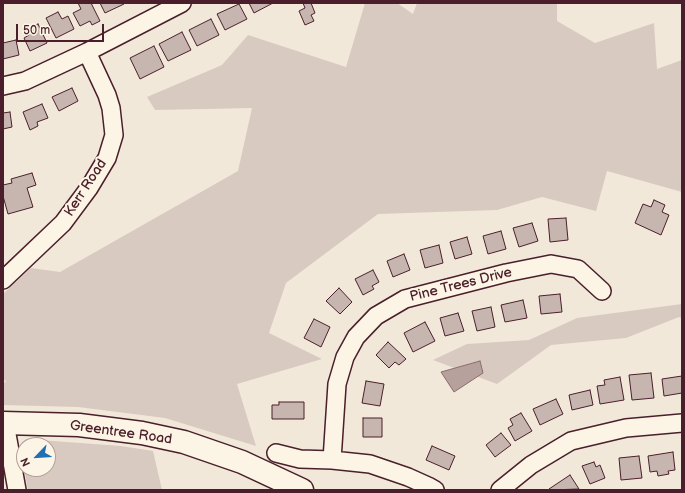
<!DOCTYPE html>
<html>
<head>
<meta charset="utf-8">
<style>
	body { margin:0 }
	#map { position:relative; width:685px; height:493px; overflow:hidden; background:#f1e8da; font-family:"Balsamiq Sans",sans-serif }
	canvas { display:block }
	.frame { position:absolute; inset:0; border:4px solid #4a1f2b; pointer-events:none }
	.north { position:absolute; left:16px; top:437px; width:40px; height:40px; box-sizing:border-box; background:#fcf5e5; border:1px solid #b59f9b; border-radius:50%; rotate:245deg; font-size:11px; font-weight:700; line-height:16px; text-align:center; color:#4a1f2b }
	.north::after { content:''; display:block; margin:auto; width:14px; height:18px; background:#1f6fb2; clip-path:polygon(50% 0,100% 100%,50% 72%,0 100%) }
	.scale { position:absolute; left:16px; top:24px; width:88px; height:18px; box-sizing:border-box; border:2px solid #4a1f2b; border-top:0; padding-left:5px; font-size:12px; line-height:14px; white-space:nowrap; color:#4a1f2b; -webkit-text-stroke:3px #fcf5e5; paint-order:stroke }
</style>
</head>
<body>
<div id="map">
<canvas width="685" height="493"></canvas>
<div class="frame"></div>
<div class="north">N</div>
<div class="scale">50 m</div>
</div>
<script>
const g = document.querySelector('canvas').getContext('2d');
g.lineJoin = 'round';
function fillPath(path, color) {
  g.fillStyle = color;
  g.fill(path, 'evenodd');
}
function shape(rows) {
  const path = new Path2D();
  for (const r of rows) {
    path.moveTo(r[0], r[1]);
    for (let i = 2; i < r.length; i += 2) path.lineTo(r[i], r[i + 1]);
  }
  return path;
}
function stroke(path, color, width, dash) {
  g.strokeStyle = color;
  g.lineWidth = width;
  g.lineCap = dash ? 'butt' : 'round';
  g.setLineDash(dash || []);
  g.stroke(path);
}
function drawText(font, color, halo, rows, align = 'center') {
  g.font = font + ' "Balsamiq Sans",sans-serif';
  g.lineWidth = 4;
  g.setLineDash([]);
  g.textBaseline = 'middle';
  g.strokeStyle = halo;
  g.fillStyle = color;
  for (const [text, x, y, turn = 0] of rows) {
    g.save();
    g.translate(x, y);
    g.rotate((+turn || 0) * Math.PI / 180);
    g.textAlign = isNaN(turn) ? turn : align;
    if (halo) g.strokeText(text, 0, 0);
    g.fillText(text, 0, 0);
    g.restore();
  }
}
const green = shape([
	[365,3,397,3,413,14,417,3,557,3,557,21,595,43,654,23,657,69,682,60,682,192,607,171,596,211,542,197,497,210,378,214,286,283,269,333,322,359,237,384,256,446,165,418,78,407,3,405,3,383,6,382,3,378,3,294,31,268,60,272,238,171,252,108,155,110,147,97,222,65,248,35,346,67],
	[682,304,682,318,679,317,626,338,551,345,497,384,433,360,467,344,529,340,577,318],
	[26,439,121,446,153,451,162,490,28,490,24,469,48,469,48,445,24,445,24,468,20,450]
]);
const water = shape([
	[480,361,483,373,454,392,441,372,480,361]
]);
const building = shape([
	[78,3,91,3,100,21,92,25,90,21,80,26,73,13,81,9,78,3],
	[100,3,123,3,124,4,105,13,100,3],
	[249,3,273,3,254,13,249,3],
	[303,3,311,3,315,13,311,15,314,21,305,25,299,11,305,8,303,3],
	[239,4,247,19,225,30,217,14,239,4],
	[58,12,62,19,68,16,74,29,56,38,46,18,58,12],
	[211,19,219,35,197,46,189,30,211,19],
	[38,24,47,43,30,51,24,38,29,35,26,30,38,24],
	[182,32,191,50,168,61,159,44,182,32],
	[16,40,19,55,3,59,3,43,16,40],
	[154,46,164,67,140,79,130,58,154,46],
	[72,88,78,101,59,111,52,97,72,88],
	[42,104,48,118,37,122,38,126,30,130,23,112,42,104],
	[10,112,12,127,3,129,3,113,10,112],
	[32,173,36,185,27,188,33,207,8,214,3,196,3,185,12,183,11,179,32,173],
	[654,200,665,205,662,212,669,215,661,235,635,223,643,204,651,207,654,200],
	[566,218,568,240,550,242,548,219,566,218],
	[532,223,538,241,519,247,513,228,532,223],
	[501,231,506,249,488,254,483,236,501,231],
	[467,237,472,254,455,259,450,242,467,237],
	[439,245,443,263,425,268,420,250,439,245],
	[404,254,410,270,393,277,387,261,404,254],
	[373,270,379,282,372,286,374,289,363,295,355,279,373,270],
	[339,288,352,302,340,314,326,301,339,288],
	[560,294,562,312,541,314,539,296,560,294],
	[523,300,527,318,505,322,501,305,523,300],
	[491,307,495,327,477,331,472,311,491,307],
	[458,313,464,331,445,336,440,318,458,313],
	[314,319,330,327,321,347,304,338,314,319],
	[425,322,435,341,413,352,404,333,425,322],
	[388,342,406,359,399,365,395,362,389,368,376,355,388,342],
	[651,373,654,398,632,400,629,375,651,373],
	[682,376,682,393,664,396,662,379,682,376],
	[620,377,624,400,600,404,597,386,605,385,604,380,620,377],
	[366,381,384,384,380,406,362,403,366,381],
	[590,390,593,405,572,410,569,395,590,390],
	[556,399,563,414,540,425,533,409,556,399],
	[279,402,304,402,304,419,272,419,272,405,279,405,279,402],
	[521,413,532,431,515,441,508,428,513,425,510,419,521,413],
	[363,418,382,418,382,437,363,437,363,418],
	[501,433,511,445,495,457,486,445,501,433],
	[432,446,455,456,449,470,426,460,432,446],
	[673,452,675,470,668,471,669,474,658,476,657,471,650,472,648,456,673,452],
	[639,456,642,478,621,480,619,458,639,456],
	[594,462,596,467,600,465,605,478,590,484,582,466,594,462],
	[570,475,579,489,550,490,549,489,570,475]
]);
const minor = shape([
	[3,86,25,81,87,52,182,3],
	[3,280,63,223,89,188,107,158,114,135,111,108,107,95,87,52],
	[5,423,17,490],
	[276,453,300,459,332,460,370,464,408,477,428,486,435,490],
	[332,460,337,384,345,357,356,337,376,316,405,299,506,273,551,264,578,269,602,291],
	[500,490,531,465,571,441,626,428,682,423]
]);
const major = shape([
	[3,423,79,425,142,433,184,442,242,462,302,490]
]);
const streetNames = [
	["Kerr Road",86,188,-57],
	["Pine Trees Drive",461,285,-14],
	["Greentree Road",121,433,8]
];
fillPath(green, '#d8cac0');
fillPath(water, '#b6a19c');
stroke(water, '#8b6d6f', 1);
fillPath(building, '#c7b6af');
stroke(building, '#4a1f2b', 1);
stroke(minor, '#4a1f2b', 20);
stroke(major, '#4a1f2b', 25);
stroke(minor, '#fcf5e5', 17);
stroke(major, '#fcf5e5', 22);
drawText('14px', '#4a1f2b', '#fcf5e5', streetNames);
</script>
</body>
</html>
